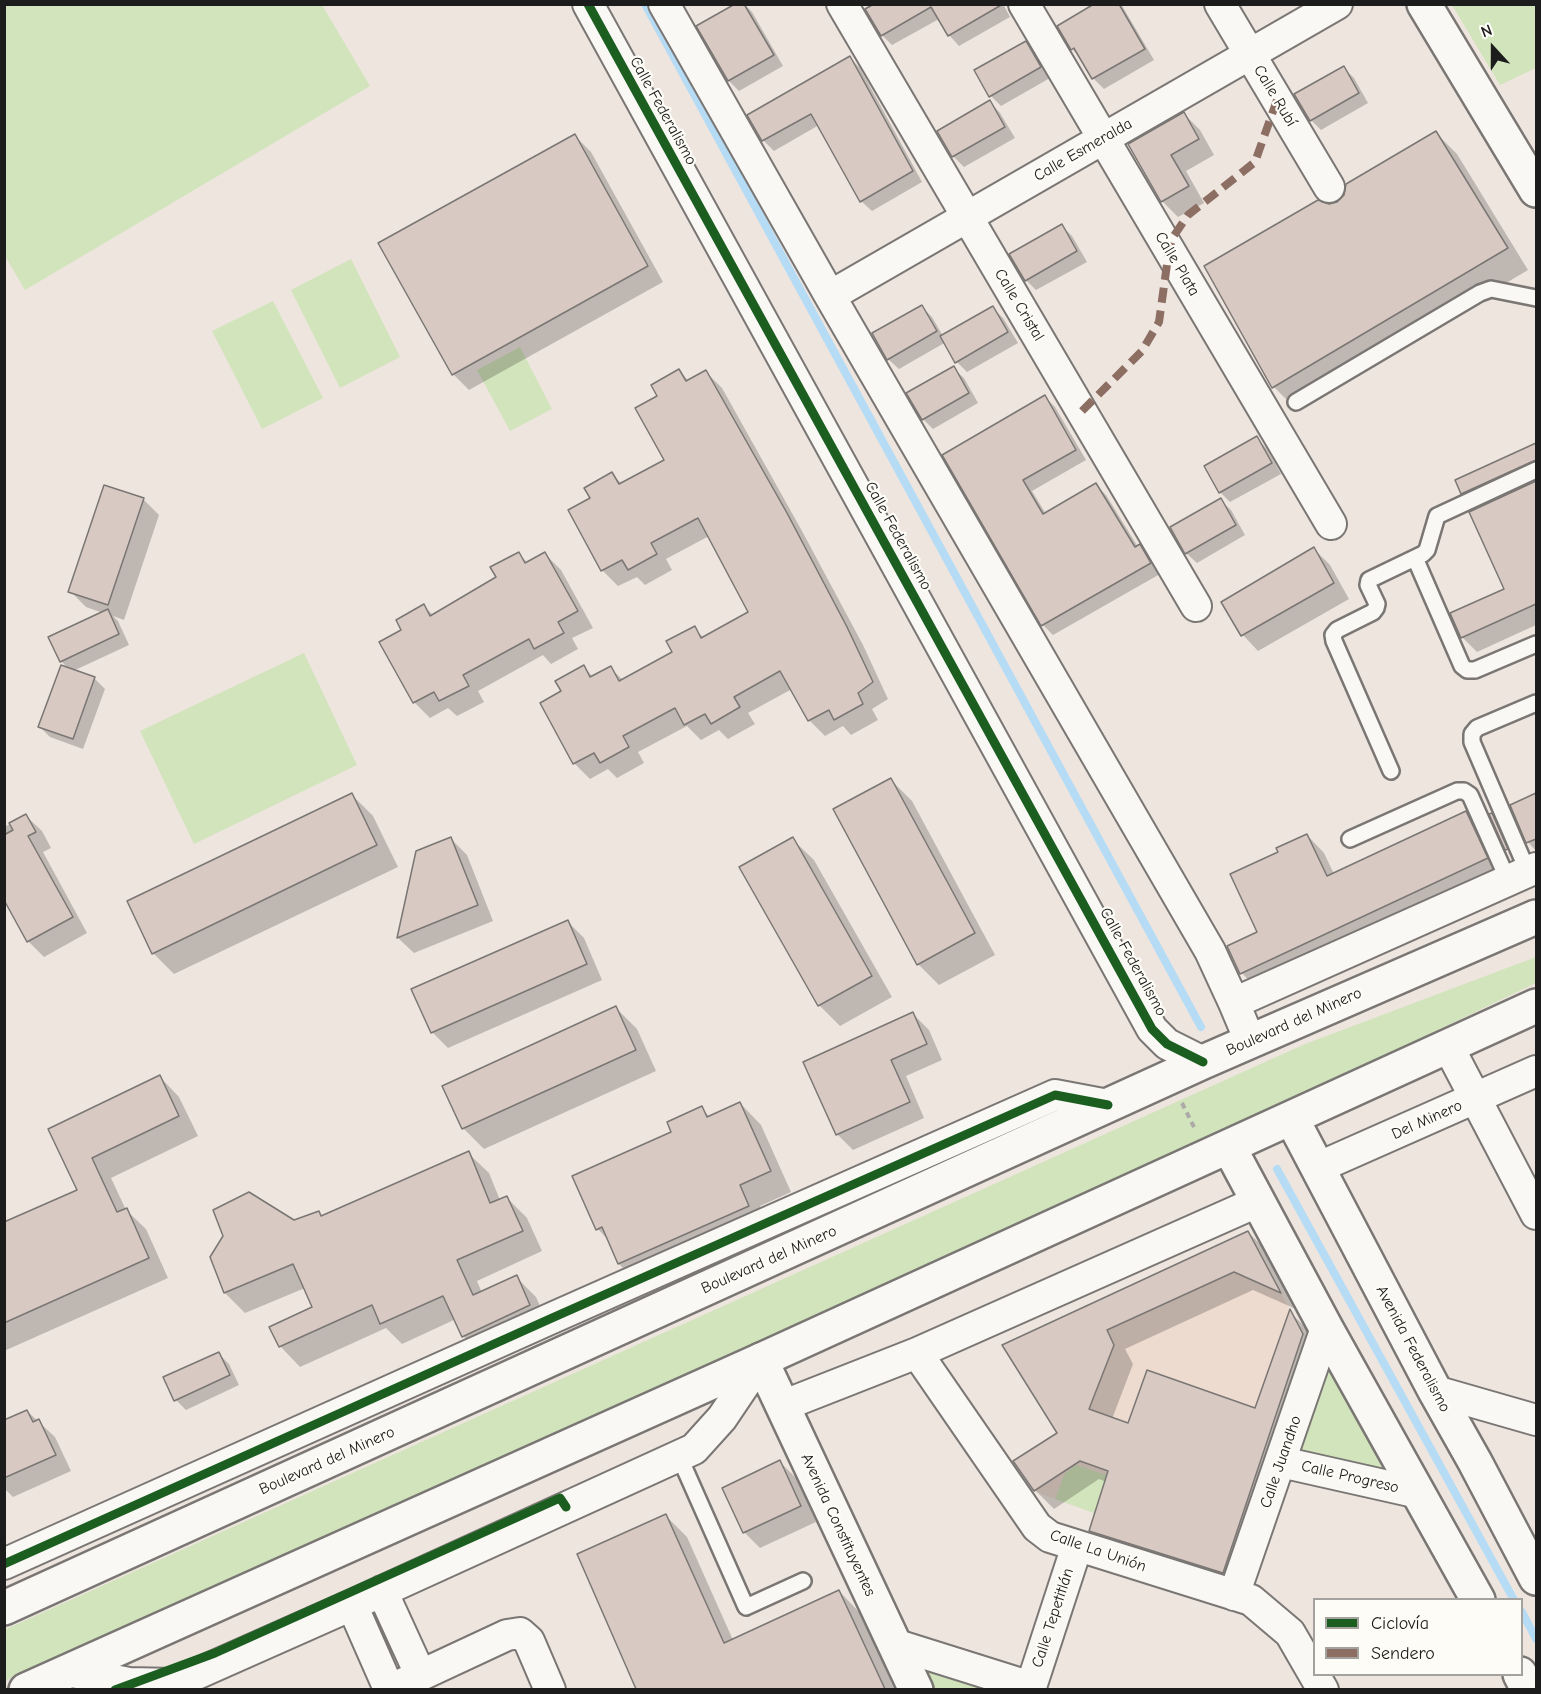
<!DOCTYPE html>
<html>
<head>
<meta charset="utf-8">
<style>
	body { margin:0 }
	#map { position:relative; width:1541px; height:1694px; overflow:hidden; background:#eee5df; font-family:"Comic Neue",sans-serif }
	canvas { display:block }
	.frame { position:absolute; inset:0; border:6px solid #1c1c1c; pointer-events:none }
	.legend { position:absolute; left:1313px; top:1598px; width:210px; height:78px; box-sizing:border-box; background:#fdfcf7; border:2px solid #a3a29f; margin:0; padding:8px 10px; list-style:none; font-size:18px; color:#1c1c1c }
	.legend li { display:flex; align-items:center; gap:12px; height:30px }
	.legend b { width:30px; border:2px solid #a3a29f }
	.north { position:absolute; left:1463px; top:18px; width:60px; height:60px; -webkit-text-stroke:4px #fdfcf7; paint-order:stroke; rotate:339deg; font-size:16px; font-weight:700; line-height:24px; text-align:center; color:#1c1c1c }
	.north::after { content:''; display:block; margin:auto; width:21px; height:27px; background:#1c1c1c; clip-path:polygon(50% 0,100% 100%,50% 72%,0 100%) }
</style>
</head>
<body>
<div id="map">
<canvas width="1541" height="1694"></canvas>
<div class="frame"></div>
<ul class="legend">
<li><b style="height:8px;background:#1b5e20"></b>Ciclovía</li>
<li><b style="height:8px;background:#8d6e63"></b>Sendero</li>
</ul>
<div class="north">N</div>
</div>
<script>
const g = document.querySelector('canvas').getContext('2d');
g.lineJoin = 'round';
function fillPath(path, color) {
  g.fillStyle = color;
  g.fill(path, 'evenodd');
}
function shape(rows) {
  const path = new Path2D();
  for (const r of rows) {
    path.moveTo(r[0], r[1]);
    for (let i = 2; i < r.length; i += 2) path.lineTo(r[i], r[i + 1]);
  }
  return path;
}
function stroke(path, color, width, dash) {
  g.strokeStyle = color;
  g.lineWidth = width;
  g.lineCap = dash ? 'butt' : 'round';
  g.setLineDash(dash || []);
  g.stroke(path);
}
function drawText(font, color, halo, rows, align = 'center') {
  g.font = font + ' "Comic Neue",sans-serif';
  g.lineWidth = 4.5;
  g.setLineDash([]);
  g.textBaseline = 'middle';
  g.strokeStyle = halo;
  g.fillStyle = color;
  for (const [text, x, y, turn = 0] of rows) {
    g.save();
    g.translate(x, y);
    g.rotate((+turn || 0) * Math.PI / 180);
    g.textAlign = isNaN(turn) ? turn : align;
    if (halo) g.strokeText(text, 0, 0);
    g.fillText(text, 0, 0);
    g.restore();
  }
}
const built = shape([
	[1248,1231,1303,1334,1223,1574,1089,1531,1094,1513,1034,1491,1013,1461,1057,1433,1002,1345]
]);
const green = shape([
	[4,5,322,5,370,86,25,290,5,256],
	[1452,5,1536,5,1536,68,1500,85],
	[351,259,400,357,340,388,291,290],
	[273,301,323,398,262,429,212,331],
	[520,347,552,409,510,431,477,370],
	[304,653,357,765,194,844,140,731],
	[1536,957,1536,983,1346,1074,1271,1114,5,1681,4,1630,1305,1044],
	[1328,1366,1388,1474,1297,1450],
	[1073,1464,1107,1475,1094,1513,1055,1499,1065,1473,1070,1470],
	[924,1670,988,1689,934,1689]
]);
const shadow = shape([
	[744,4,752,12,783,66,739,91,729,81,699,27],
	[877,4,1003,4,1010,17,959,46,949,35,939,19,892,45,882,35],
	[1097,4,1121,4,1154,60,1104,89,1093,78,1081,58,1072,49],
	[1025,42,1036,53,1050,78,1001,106,991,96],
	[850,58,860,68,922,182,872,211,861,201,819,125,774,151,763,140,749,116],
	[1344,68,1354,78,1368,103,1321,130,1311,120],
	[990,102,1000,113,1015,138,964,167,953,156,939,131],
	[1184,114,1200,130,1214,155,1186,171,1204,203,1178,217,1162,201,1130,145],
	[1436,133,1457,154,1528,270,1295,408,1274,387,1329,206,1338,203],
	[575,136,591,152,663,282,469,390,453,374],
	[1062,226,1072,236,1087,262,1036,290,1026,280],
	[922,307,932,317,943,336,993,308,1003,318,1018,343,967,372,957,362,946,342,899,369,888,359],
	[953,368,964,378,978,403,933,429,923,419],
	[679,371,689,381,706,372,722,388,802,531,863,645,888,699,872,709,878,720,851,735,843,726,825,736,809,720,792,689,748,713,755,724,728,739,719,730,701,740,687,726,638,752,644,763,617,778,608,769,590,779,574,763,542,704,563,692,584,667,593,677,610,668,623,680,674,653,694,628,704,638,750,612,709,536,666,559,672,570,645,585,637,577,618,586,602,570,570,511,592,499,612,474,622,484,666,460,659,396],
	[1045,397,1055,407,1086,460,1032,491,1046,514,1096,485,1106,495,1138,547,1139,546,1150,557,1160,574,1053,635,1043,625,944,455],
	[1257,438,1267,449,1281,474,1230,502,1220,492],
	[1536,444,1536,625,1477,652,1462,637,1506,589,1479,509,1462,493,1457,480],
	[143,499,159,515,124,620,113,616,118,621,129,645,73,671,94,678,105,689,83,749,50,737,40,727,70,670,61,661,103,613,86,607,70,591],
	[1220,500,1231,510,1245,535,1197,563,1186,553],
	[1314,549,1330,565,1349,599,1258,651,1243,635,1223,602],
	[518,553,528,563,545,554,561,570,593,628,572,638,578,649,551,664,543,655,478,691,484,702,457,716,448,708,430,718,414,702,403,631,424,606,434,616,498,578],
	[891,780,912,801,995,955,939,985,918,964],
	[352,795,373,816,398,867,174,974,153,953],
	[1536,795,1536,851,1528,842,1512,806],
	[1466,813,1483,830,1504,876,1259,991,1242,973,1229,947,1259,933,1280,853,1307,835,1324,853,1334,874],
	[26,816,42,831,51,848,43,852,87,933,44,957,28,941,4,897,4,827],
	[451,839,467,855,493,921,414,953,398,938,418,853],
	[792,839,814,860,892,997,840,1026,819,1005],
	[568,922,584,938,602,980,448,1048,432,1032],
	[616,1008,637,1029,656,1071,484,1149,463,1128],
	[913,1014,929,1030,942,1060,906,1076,924,1118,853,1150,837,1134],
	[160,1077,179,1097,198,1136,111,1178,126,1210,146,1229,168,1278,4,1351,4,1224,79,1190,50,1129],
	[740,1103,761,1125,791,1192,760,1206,770,1227,640,1285,619,1264,609,1241,598,1229,673,1133,701,1108,710,1117],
	[468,1153,489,1173,500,1200,507,1198,527,1218,542,1251,477,1281,482,1293,516,1277,536,1297,549,1326,484,1356,463,1336,456,1319,402,1344,386,1328,300,1367,280,1346,314,1308,305,1288,245,1313,225,1293,211,1258,318,1212,323,1217],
	[1248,1232,1267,1251,1298,1310,1253,1290,1125,1349,1133,1364,1112,1419,1129,1425,1256,1410,1290,1312,1308,1330,1321,1354,1242,1591,1109,1549,1091,1530,1106,1482,1099,1479,1054,1509,1035,1490,1059,1433,1004,1345],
	[219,1354,229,1364,239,1385,186,1410,176,1400],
	[27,1411,55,1437,71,1471,13,1497,4,1488,4,1421],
	[780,1462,796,1478,816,1522,760,1548,744,1532],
	[666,1516,687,1537,733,1640,839,1591,860,1613,895,1690,638,1690,579,1555]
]);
const stream = shape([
	[645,4,1201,1027],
	[1277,1169,1514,1600],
	[1522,1612,1536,1639]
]);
const building = shape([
	[735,4,744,4,774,55,728,81,696,26,735,4],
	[874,4,1003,4,948,36,931,7,881,36,865,9,874,4],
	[1094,4,1119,4,1145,49,1092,79,1075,50,1074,48,1071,50,1057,26,1094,4],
	[1026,41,1041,67,989,97,974,70,1026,41],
	[850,56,913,171,860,202,811,114,762,141,747,115,850,56],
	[1344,66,1359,93,1310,121,1294,94,1344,66],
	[990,100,1005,127,952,157,937,131,990,100],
	[1184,112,1199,139,1171,155,1189,186,1161,202,1128,144,1184,112],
	[1436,131,1508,248,1272,388,1204,266,1318,200,1329,204,1337,202,1344,195,1346,184,1436,131],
	[575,134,648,266,452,375,378,243,575,134],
	[1062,224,1077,251,1025,281,1009,254,1062,224],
	[922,305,937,331,887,360,872,333,922,305],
	[993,306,1008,332,955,363,940,336,993,306],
	[954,366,969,393,922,420,906,393,954,366],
	[679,369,686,381,706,370,787,513,847,627,873,682,858,693,863,704,834,720,829,710,808,721,780,671,734,697,740,707,711,724,705,714,684,725,675,708,623,736,629,747,600,763,594,753,573,764,540,703,561,691,555,681,584,665,590,677,611,666,619,681,672,652,666,641,695,626,701,638,748,612,698,518,651,543,657,554,628,570,622,560,601,571,568,510,590,498,584,488,612,472,619,484,664,460,635,408,657,396,651,385,679,369],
	[1045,395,1076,450,1023,480,1043,514,1096,483,1135,547,1140,544,1151,563,1041,626,942,455,1045,395],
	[1257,436,1272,463,1219,493,1204,466,1257,436],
	[1536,443,1536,460,1461,494,1455,480,1536,443],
	[1536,481,1536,604,1461,638,1450,613,1504,589,1469,512,1536,481],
	[104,485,144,498,108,605,68,592,104,485],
	[1221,498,1236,525,1185,554,1170,527,1221,498],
	[1314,547,1334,583,1241,636,1221,602,1314,547],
	[519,552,525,563,545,552,578,611,558,622,564,633,534,649,529,639,463,675,469,686,439,701,434,692,413,703,379,642,401,630,396,620,424,604,430,616,496,577,490,567,519,552],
	[108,609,119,634,60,662,48,637,108,609],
	[61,665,95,677,73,739,38,727,61,665],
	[891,778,975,933,917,965,833,809,891,778],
	[352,793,377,845,152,954,127,901,352,793],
	[1536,793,1536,839,1526,843,1510,805,1536,793],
	[1466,811,1488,858,1240,974,1227,946,1257,932,1230,874,1278,852,1276,848,1307,834,1327,876,1466,811],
	[1492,813,1508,849,1505,850,1489,814,1492,813],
	[26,814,36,832,28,836,73,917,27,942,4,900,4,835,13,830,9,823,26,814],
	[451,837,478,905,397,938,416,851,451,837],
	[793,837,872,976,818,1006,739,867,793,837],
	[568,920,587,964,431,1033,411,989,568,920],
	[616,1006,636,1050,462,1129,442,1086,616,1006],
	[913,1012,927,1044,891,1060,910,1102,836,1135,803,1062,913,1012],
	[160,1075,179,1116,92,1158,117,1212,127,1208,149,1258,4,1323,4,1222,77,1190,48,1129,160,1075],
	[740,1102,771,1171,740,1185,749,1206,618,1264,602,1227,596,1230,572,1176,671,1132,667,1122,702,1106,707,1117,740,1102],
	[469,1151,490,1203,507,1196,523,1231,457,1260,473,1295,517,1275,530,1305,462,1337,443,1296,380,1324,372,1305,279,1347,269,1327,312,1307,293,1264,224,1293,210,1257,223,1236,213,1210,249,1192,294,1220,319,1211,321,1216,469,1151],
	[1248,1231,1281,1293,1234,1272,1107,1330,1114,1345,1089,1409,1128,1423,1147,1370,1255,1408,1290,1309,1303,1334,1223,1573,1089,1531,1108,1471,1080,1461,1034,1491,1013,1461,1057,1433,1002,1345,1248,1231],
	[219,1352,230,1375,174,1401,163,1377,219,1352],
	[27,1410,33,1422,39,1419,56,1455,4,1478,4,1420,27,1410],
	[780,1460,801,1506,743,1533,722,1488,780,1460],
	[666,1514,724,1643,839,1590,885,1689,636,1689,577,1554,666,1514]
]);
const path = shape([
	[1182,1103,1196,1131]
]);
const lane = shape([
	[1296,402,1480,293,1491,289,1536,298],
	[1415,558,1462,666,1467,670,1475,670,1536,644],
	[1391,771,1334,641,1333,635,1337,630,1373,612,1376,608,1377,604,1368,585,1369,580,1423,554,1427,550,1437,516,1536,470],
	[1350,839,1457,791,1464,791,1470,795,1508,880],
	[1528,872,1472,742,1472,734,1477,728,1536,703],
	[679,1456,746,1607,803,1581]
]);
const street = shape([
	[588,4,1152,1029,1167,1044,1203,1062],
	[664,4,830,296,1210,951,1234,1003],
	[842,4,1196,606],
	[1024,4,1331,524],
	[1220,4,1329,187],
	[830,296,1337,4],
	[1250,1041,1234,1003,1536,868],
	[1448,1046,1536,1214],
	[1317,1168,1536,1071],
	[917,1353,1037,1527,1050,1537,1251,1600,1290,1633,1323,1690],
	[1435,1391,1536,1420],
	[782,1406,917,1353,1257,1202],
	[1281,1462,1419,1493],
	[4,1564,552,1318,1055,1095,1108,1105],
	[382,1591,420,1674],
	[1234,1595,1326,1328],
	[352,1605,389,1689],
	[894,1644,1031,1687],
	[67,1671,129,1683,174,1684,352,1605,694,1449,722,1418,761,1360],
	[389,1690,507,1635,520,1633,529,1641,550,1690],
	[1030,1690,1077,1546]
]);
const secondary = shape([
	[1424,4,1536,190],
	[1292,1119,1435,1391,1475,1462,1536,1578],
	[1229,1147,1326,1328,1478,1600],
	[761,1360,916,1690],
	[1520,1674,1528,1690]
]);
const primary = shape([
	[4,1608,1203,1062,1536,917],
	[26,1690,761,1360,1536,1006]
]);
const quiet = shape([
	[1082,411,1142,351,1159,322,1169,250,1173,237,1188,215,1255,162,1277,100]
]);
const cycleway = shape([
	[588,4,1152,1029,1167,1044,1203,1062],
	[4,1564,552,1318,1055,1095,1108,1105],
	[115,1690,215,1653,560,1498,566,1507]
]);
const streetNames = [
	["Calle Rubí",1275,96,59],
	["Calle Federalismo",663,111,61],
	["Calle Esmeralda",1083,150,-30],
	["Calle Plata",1177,264,59],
	["Calle Cristal",1019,305,59],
	["Calle Federalismo",898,536,61],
	["Calle Federalismo",1133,962,61],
	["Boulevard del Minero",1294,1022,-24],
	["Del Minero",1427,1120,-24],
	["Boulevard del Minero",769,1260,-24],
	["Avenida Federalismo",1413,1349,62],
	["Boulevard del Minero",327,1461,-24],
	["Calle Juandho",1281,1462,-71],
	["Calle Progreso",1350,1477,13],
	["Avenida Constituyentes",838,1525,65],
	["Calle La Unión",1098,1551,19],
	["Calle Tepetitlán",1053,1618,-72]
];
fillPath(built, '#eedbd0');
fillPath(green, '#d2e4bc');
fillPath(shadow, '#0003');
stroke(stream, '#b6dcf5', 8);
fillPath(building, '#d8cac2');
stroke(building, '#7a7674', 1.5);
stroke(lane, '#7a7674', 20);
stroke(street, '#7a7674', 34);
stroke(secondary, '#7a7674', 38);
stroke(primary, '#7a7674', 38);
stroke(path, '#adaba9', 4, [6, 4.5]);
stroke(lane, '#f9f8f5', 15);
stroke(street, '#f9f8f5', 30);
stroke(secondary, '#f9f8f5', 33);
stroke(primary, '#f9f8f5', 33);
stroke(quiet, '#8d6e63', 8, [15, 8]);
stroke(cycleway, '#1b5e20', 9);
drawText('16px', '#1c1c1c', '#fdfcf7', streetNames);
</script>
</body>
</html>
